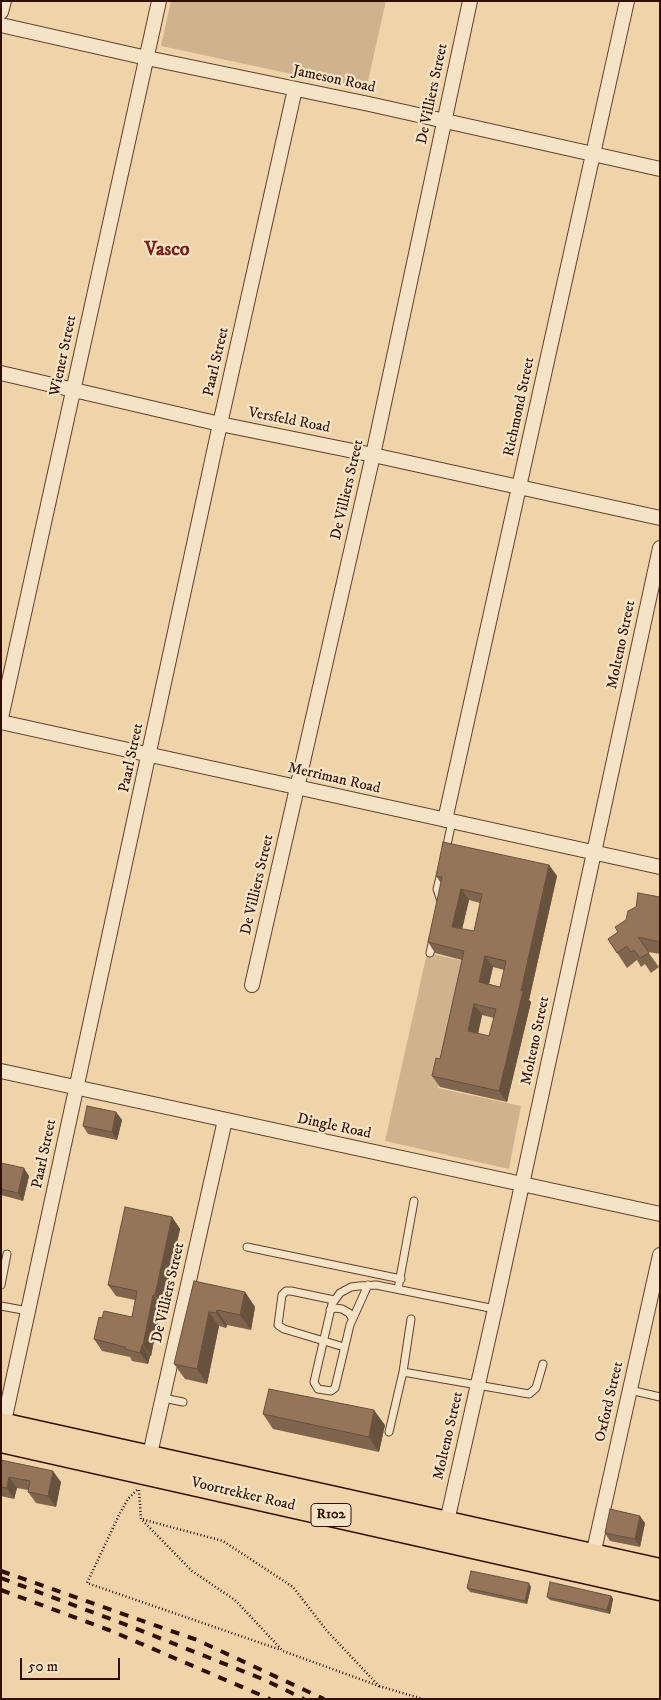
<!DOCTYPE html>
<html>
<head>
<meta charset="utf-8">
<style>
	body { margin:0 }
	#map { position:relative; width:661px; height:1700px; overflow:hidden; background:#f0d4a9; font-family:"IM FELL DW Pica",serif }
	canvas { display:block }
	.frame { position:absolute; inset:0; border:2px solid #300f02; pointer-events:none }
	.scale { position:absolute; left:20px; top:1658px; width:100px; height:22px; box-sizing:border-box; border:2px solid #300f02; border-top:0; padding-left:6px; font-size:15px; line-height:18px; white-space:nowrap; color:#300f02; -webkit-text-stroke:4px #f5e3c7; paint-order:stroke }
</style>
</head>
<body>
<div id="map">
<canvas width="661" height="1700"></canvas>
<div class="frame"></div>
<div class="scale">50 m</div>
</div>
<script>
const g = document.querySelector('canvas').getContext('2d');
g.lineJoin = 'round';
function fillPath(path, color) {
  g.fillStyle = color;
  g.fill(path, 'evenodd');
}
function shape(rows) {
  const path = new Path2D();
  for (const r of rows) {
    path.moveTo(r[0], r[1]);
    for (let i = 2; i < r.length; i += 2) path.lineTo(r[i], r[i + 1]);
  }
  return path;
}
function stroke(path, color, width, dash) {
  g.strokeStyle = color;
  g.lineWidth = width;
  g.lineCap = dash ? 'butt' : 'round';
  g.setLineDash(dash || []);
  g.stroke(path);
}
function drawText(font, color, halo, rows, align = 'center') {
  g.font = font + ' "IM FELL DW Pica",serif';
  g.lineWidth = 4.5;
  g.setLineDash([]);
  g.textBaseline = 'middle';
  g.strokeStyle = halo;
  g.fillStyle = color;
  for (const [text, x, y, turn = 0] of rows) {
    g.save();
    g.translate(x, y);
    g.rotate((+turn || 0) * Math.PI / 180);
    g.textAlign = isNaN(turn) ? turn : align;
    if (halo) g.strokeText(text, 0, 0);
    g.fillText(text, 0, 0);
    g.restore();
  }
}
const green = shape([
	[171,1,386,1,366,90,161,46],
	[427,953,468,962,438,1088,521,1106,509,1169,385,1141]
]);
const path = shape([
	[137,1490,128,1499,120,1513,87,1583,281,1650],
	[139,1490,141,1519,192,1571,235,1600,283,1651,379,1686,327,1631,293,1587,223,1541,141,1519],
	[379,1686,423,1699]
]);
const service = shape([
	[446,850,452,821],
	[441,873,437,889,441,901],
	[430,953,433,939],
	[247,1247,401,1279],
	[1,1285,7,1254],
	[368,1285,350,1325,335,1388,331,1391,318,1389,314,1382,332,1304,340,1293,351,1287,359,1286,376,1285,495,1309],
	[398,1289,414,1201],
	[334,1300,291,1291,286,1291,282,1295,278,1325,284,1329,344,1347],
	[1,1306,28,1311],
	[330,1310,335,1308,342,1309,349,1313,352,1318],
	[411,1319,403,1372,529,1394,536,1388,543,1364],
	[630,1390,660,1397],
	[163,1398,183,1402],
	[389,1432,403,1372]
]);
const minor = shape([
	[1,12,4,1],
	[1,25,147,58,369,104,660,169],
	[1,373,220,424,373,455,660,518],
	[1,718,159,1],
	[1,722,660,867],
	[445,820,627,1],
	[252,985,373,455,470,1],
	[1,1071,660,1214],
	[2,1431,220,424,295,89],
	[148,1463,225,1120],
	[445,1530,495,1309,660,548],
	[593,1555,660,1255]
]);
const primary = shape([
	[1,1424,660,1570],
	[1,1441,660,1589]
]);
const rail = shape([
	[1,1571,197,1640,324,1699],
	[1,1578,132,1627,265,1680,304,1699],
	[1,1590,109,1630,270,1699]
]);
const wall = shape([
	[549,865,557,876,529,1000,531,1002,507,1102,440,1087,432,1076,440,1059,462,960,435,953,428,942,441,883,436,876],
	[469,900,480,903,474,931,462,929],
	[493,967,504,970,500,987,489,984],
	[482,1015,494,1018,489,1036,478,1034],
	[660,897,660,954,648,952,659,967,651,973,645,964,641,967,637,960,627,968,608,939,618,932,626,920],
	[116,1112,122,1120,117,1140,88,1134,83,1126],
	[1,1163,29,1176,23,1201,1,1195],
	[172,1217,180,1229,163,1306,161,1306,151,1356,150,1356,148,1364,132,1361,130,1357,102,1351,94,1339,102,1318,132,1317,135,1300,116,1296,108,1285],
	[194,1281,245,1292,255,1307,251,1330,227,1325,226,1328,219,1326,207,1384,185,1379,174,1364],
	[263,1414,385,1425,379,1452,273,1429],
	[1,1460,61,1482,56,1507,36,1503,28,1492,28,1490,17,1488,14,1499,1,1496],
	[645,1523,640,1547,610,1541,605,1533],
	[531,1587,527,1604,470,1592,467,1588],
	[611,1596,613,1599,610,1614,550,1600,547,1597]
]);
const shadedWall = shape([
	[549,865,557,876,529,1000,531,1002,507,1102,499,1091],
	[461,889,469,900,460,938,452,927],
	[485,956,493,967,487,993,479,982],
	[474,1004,482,1015,476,1042,468,1031],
	[116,1112,122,1120,117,1140,112,1132],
	[24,1168,29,1176,23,1201,18,1193],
	[172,1217,180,1229,163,1306,155,1295],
	[245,1292,255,1307,251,1330,240,1315],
	[153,1295,161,1306,151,1356,143,1345],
	[217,1310,227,1325,226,1328,216,1313],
	[209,1312,219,1326,207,1384,197,1369],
	[142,1345,150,1356,148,1364,140,1353],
	[374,1410,385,1425,379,1452,369,1437],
	[53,1471,61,1482,56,1507,48,1496],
	[9,1477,17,1488,14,1499,7,1488],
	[640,1516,645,1523,640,1547,635,1539],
	[529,1583,531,1587,527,1604,525,1601],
	[611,1596,613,1599,610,1614,607,1610]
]);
const building = shape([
	[443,842,549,865,521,991,523,991,499,1091,432,1076,436,1058,440,1059,464,951,428,942,442,877,436,876,443,842],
	[461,889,482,894,474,931,452,927,461,889],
	[485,956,506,961,500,987,479,982,485,956],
	[474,1004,496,1009,489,1036,468,1031,474,1004],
	[638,893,660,897,660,942,638,937,649,953,640,958,634,950,631,952,627,946,617,953,608,939,618,932,615,927,626,920,628,911,636,907,638,893],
	[87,1106,116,1112,112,1132,83,1126,87,1106],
	[1,1163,24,1168,18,1193,1,1189,1,1163],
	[125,1207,172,1217,155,1295,153,1295,143,1345,142,1345,140,1353,125,1349,125,1347,94,1339,99,1317,102,1318,104,1311,132,1317,137,1291,108,1285,125,1207],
	[194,1281,245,1292,240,1315,217,1310,216,1313,209,1312,197,1369,174,1364,194,1281],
	[269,1389,374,1410,369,1437,263,1414,269,1389],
	[1,1460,53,1471,48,1496,28,1492,30,1481,9,1477,7,1488,1,1487,1,1460],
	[610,1509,640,1516,635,1539,605,1533,610,1509],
	[471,1571,529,1583,525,1601,467,1588,471,1571],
	[550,1582,611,1596,607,1610,547,1597,550,1582]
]);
const shields = [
	[331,1515,40]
];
const shieldNames = [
	["R102",331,1515]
];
const streetNames = [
	["Jameson Road",334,80,12],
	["De Villiers Street",433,94,-78],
	["Wiener Street",64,356,-78],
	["Paarl Street",217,362,-77],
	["Richmond Street",520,407,-78],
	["Versfeld Road",289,421,11],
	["De Villiers Street",348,490,-77],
	["Molteno Street",622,645,-78],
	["Paarl Street",132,758,-78],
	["Merriman Road",334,779,13],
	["De Villiers Street",258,885,-77],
	["Molteno Street",536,1041,-78],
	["Dingle Road",334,1127,12],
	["Paarl Street",45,1154,-78],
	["De Villiers Street",169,1293,-77],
	["Oxford Street",610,1402,-77],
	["Molteno Street",449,1436,-77],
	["Voortrekker Road",243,1495,13]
];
const districtNames = [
	["Vasco",167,251]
];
fillPath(green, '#cfb38d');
stroke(service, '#60402c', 9);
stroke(minor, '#60402c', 16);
stroke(primary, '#300f02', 25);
stroke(path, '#300f02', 2.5, [1, 2.5]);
stroke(service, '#f5e3c7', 7);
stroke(minor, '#f5e3c7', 14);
stroke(primary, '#f0d4a9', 22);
stroke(rail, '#300f02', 4, [9, 9]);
fillPath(wall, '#7f654d');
fillPath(shadedWall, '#68523e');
fillPath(building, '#947559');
stroke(building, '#68523e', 1);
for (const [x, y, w] of shields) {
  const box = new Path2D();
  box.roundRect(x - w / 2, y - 11.5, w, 23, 4);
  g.fillStyle = '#f5e3c7';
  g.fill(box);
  stroke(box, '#300f02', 1);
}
drawText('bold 14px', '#300f02', null, shieldNames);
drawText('15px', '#300f02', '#f5e3c7', streetNames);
drawText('bold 20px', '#7a1f14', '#f5e3c7', districtNames);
</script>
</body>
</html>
